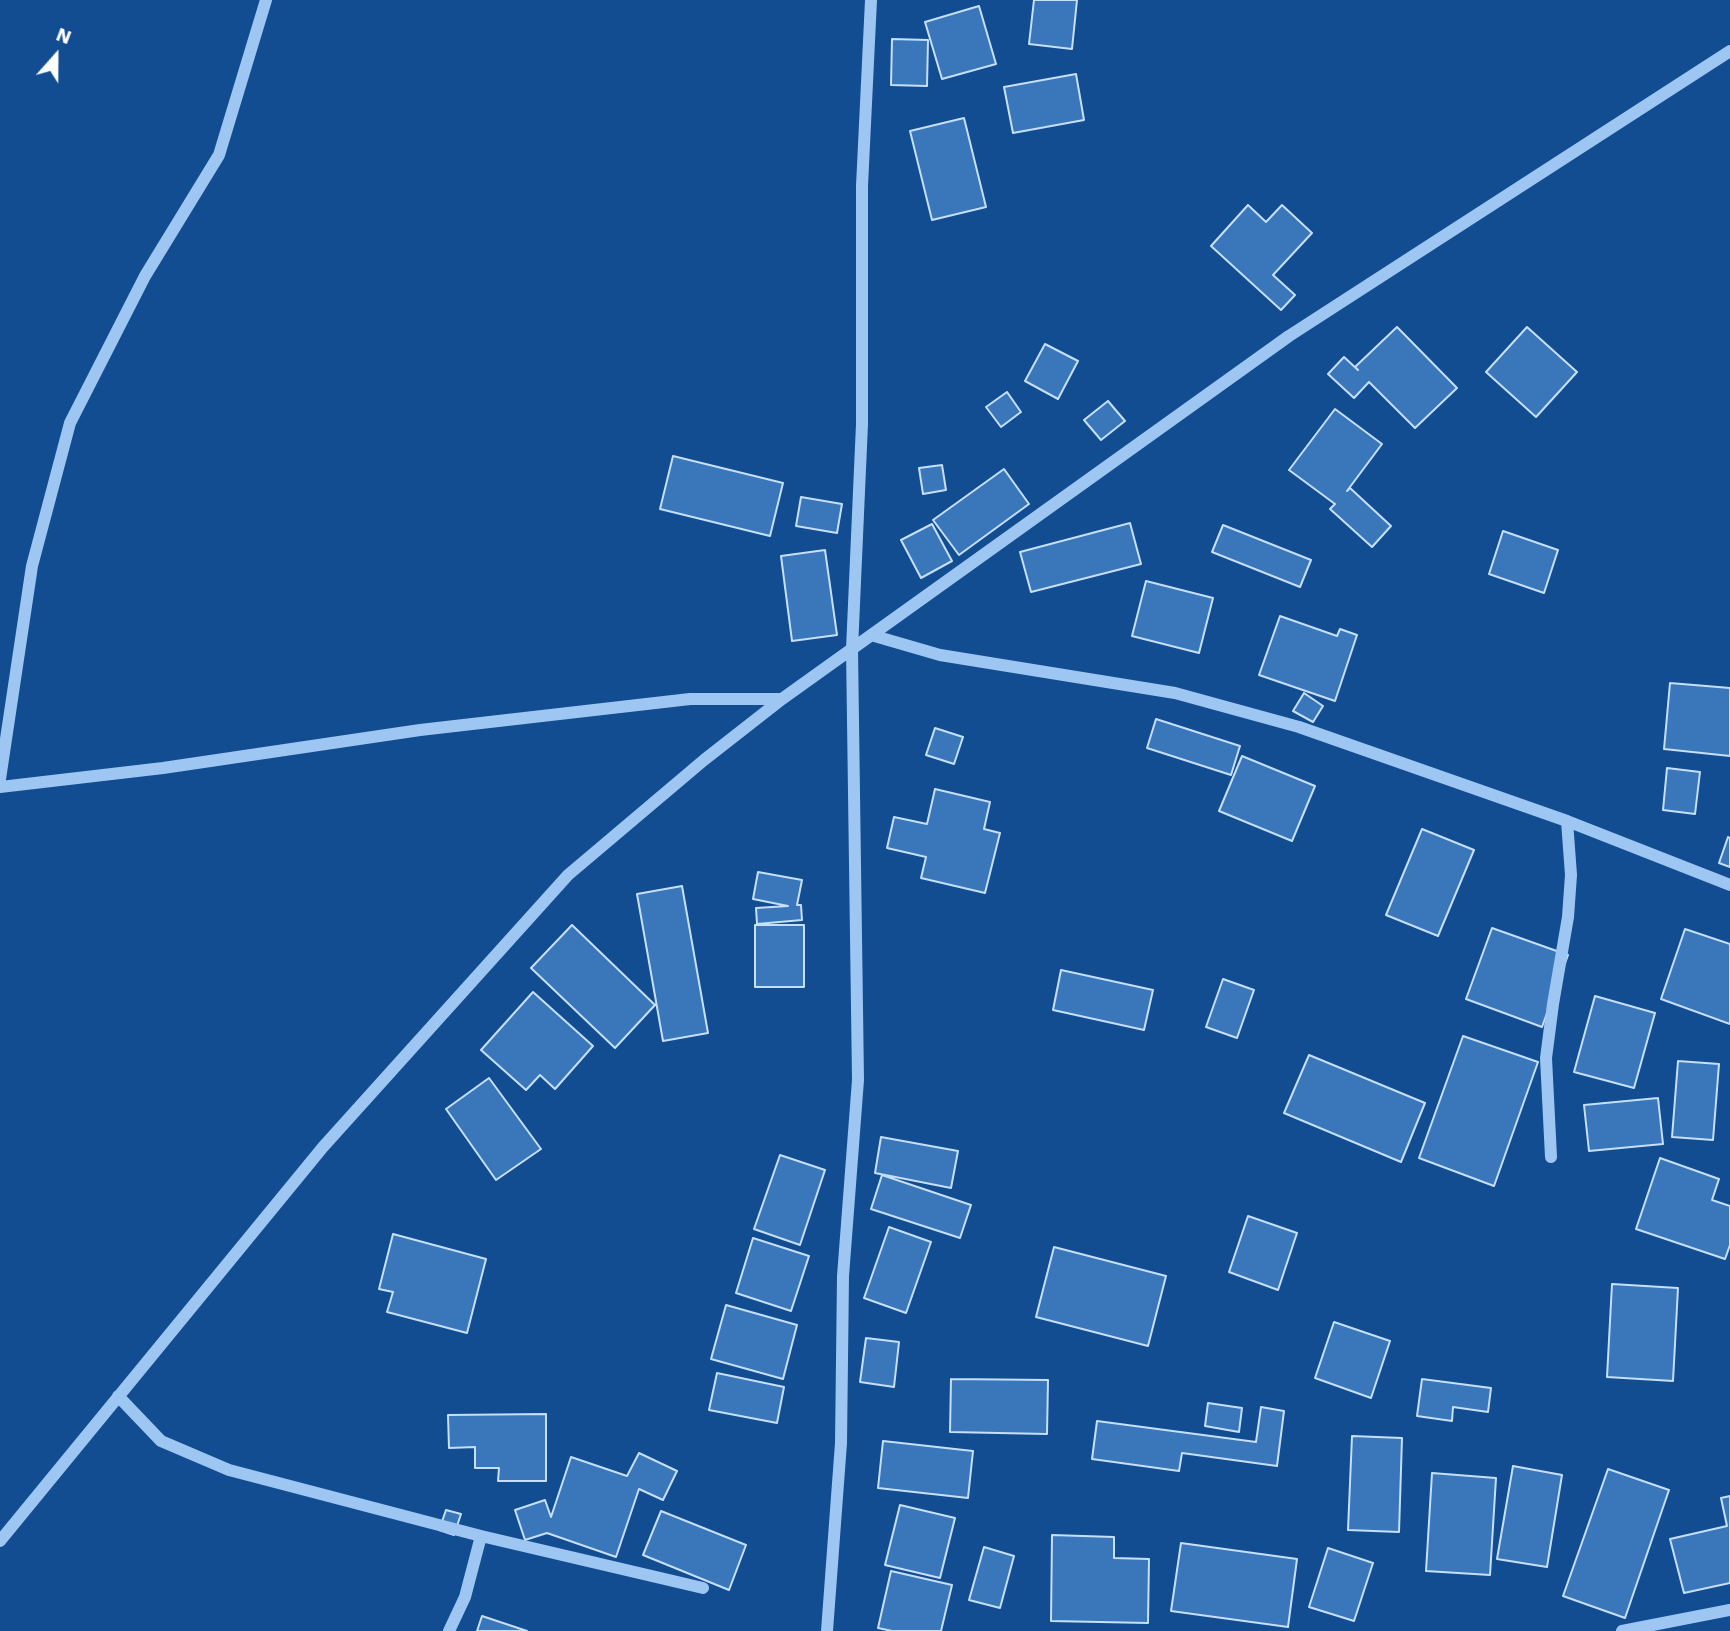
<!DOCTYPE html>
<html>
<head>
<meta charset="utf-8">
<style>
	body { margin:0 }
	#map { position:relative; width:1730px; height:1631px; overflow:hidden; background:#124c91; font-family:"Work Sans",sans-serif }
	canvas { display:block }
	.north { position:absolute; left:21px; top:21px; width:70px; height:70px; -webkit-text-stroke:5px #124c91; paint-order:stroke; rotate:21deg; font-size:19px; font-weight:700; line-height:28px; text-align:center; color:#fff }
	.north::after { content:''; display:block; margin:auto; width:24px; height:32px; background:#fff; clip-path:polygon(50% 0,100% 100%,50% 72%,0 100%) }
</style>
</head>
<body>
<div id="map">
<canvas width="1730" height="1631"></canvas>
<div class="north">N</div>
</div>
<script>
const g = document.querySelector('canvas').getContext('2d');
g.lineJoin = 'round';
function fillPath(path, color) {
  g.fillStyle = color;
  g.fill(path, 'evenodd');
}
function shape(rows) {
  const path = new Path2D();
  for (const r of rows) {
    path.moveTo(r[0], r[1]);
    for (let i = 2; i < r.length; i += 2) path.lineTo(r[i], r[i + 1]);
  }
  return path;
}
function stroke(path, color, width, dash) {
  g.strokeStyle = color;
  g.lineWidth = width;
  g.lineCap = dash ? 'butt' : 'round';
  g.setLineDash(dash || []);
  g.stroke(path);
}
const building = shape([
	[1034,0,1077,0,1072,49,1029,44,1034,0],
	[979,6,996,64,942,79,925,22,979,6],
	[892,39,928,40,927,86,891,85,892,39],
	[1076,74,1084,120,1013,133,1004,87,1076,74],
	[964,118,986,207,932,220,910,131,964,118],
	[1248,205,1266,222,1282,205,1312,233,1273,275,1295,295,1281,310,1211,246,1248,205],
	[1397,327,1457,388,1415,428,1369,382,1354,398,1328,374,1344,357,1358,370,1355,367,1397,327],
	[1527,327,1577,372,1536,417,1486,372,1527,327],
	[1045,344,1078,361,1058,399,1025,381,1045,344],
	[1007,392,1021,412,1001,427,986,407,1007,392],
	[1108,401,1125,421,1101,440,1084,420,1108,401],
	[1335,409,1382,444,1347,491,1350,488,1391,526,1372,547,1330,509,1335,504,1289,470,1335,409],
	[673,456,783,483,770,536,660,509,673,456],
	[942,465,946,490,923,494,919,468,942,465],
	[1004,469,1029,504,959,555,933,520,1004,469],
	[801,497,842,504,837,533,796,526,801,497],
	[1130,523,1141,564,1031,592,1020,552,1130,523],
	[932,524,952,561,921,578,901,540,932,524],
	[1223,525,1311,560,1300,587,1212,552,1223,525],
	[1503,531,1558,550,1544,593,1489,574,1503,531],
	[825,550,837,635,792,641,781,556,825,550],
	[1146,581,1213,598,1199,653,1132,636,1146,581],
	[1280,616,1337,636,1340,629,1357,635,1335,701,1259,675,1280,616],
	[1670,683,1730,688,1730,756,1664,749,1670,683],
	[1304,693,1323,706,1313,722,1293,711,1304,693],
	[1156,719,1240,746,1231,775,1147,748,1156,719],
	[935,728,963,737,954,764,926,755,935,728],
	[1242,756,1315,786,1292,841,1219,811,1242,756],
	[1667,768,1700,772,1695,814,1663,810,1667,768],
	[935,789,990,802,984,829,1000,833,985,893,921,878,926,857,887,848,894,817,927,824,935,789],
	[1422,829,1474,850,1438,936,1386,915,1422,829],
	[1728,837,1730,838,1730,867,1719,863,1728,837],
	[758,872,802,880,797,905,801,905,802,920,757,924,756,908,788,906,753,899,758,872],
	[682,886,708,1033,663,1041,637,894,682,886],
	[572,925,655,1005,615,1048,531,968,572,925],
	[755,925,804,925,804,987,755,987,755,925],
	[1492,928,1568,955,1542,1027,1466,999,1492,928],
	[1685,929,1730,944,1730,1024,1661,999,1685,929],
	[1061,970,1153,990,1144,1030,1053,1010,1061,970],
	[1223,979,1254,990,1237,1038,1206,1027,1223,979],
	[533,992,593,1046,555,1089,540,1075,526,1090,481,1050,533,992],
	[1595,996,1655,1013,1634,1088,1574,1072,1595,996],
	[1463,1036,1538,1062,1494,1186,1419,1158,1463,1036],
	[1309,1055,1425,1103,1401,1162,1284,1113,1309,1055],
	[1678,1061,1719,1064,1713,1140,1672,1137,1678,1061],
	[489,1078,541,1149,496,1180,446,1109,489,1078],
	[1658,1098,1663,1144,1589,1151,1584,1105,1658,1098],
	[881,1137,958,1151,951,1188,875,1173,881,1137],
	[780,1155,825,1170,800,1245,754,1229,780,1155],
	[1660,1158,1719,1179,1712,1200,1730,1206,1730,1245,1725,1259,1636,1229,1660,1158],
	[882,1175,971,1205,960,1238,871,1209,882,1175],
	[1248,1216,1297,1233,1278,1290,1229,1272,1248,1216],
	[889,1227,931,1242,906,1313,864,1298,889,1227],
	[393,1234,486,1259,467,1333,387,1312,393,1292,379,1289,393,1234],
	[753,1238,809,1256,791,1311,736,1293,753,1238],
	[1054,1247,1166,1276,1148,1346,1036,1317,1054,1247],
	[1612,1284,1678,1288,1673,1381,1607,1377,1612,1284],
	[726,1305,797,1325,783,1379,711,1359,726,1305],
	[1334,1322,1390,1341,1371,1398,1315,1378,1334,1322],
	[866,1338,899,1342,894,1387,860,1382,866,1338],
	[717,1373,784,1387,777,1423,709,1410,717,1373],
	[951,1379,1048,1380,1047,1434,950,1432,951,1379],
	[1422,1379,1491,1388,1488,1412,1453,1407,1452,1421,1417,1416,1422,1379],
	[1208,1403,1242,1408,1239,1432,1205,1426,1208,1403],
	[1261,1407,1284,1411,1277,1466,1182,1453,1179,1471,1092,1459,1097,1421,1256,1442,1261,1407],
	[546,1414,546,1481,498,1481,499,1468,475,1468,475,1447,449,1448,448,1415,546,1414],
	[1352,1436,1402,1438,1399,1532,1348,1530,1352,1436],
	[883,1441,973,1451,968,1498,878,1488,883,1441],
	[639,1453,677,1471,663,1500,639,1489,616,1557,547,1533,525,1540,515,1510,545,1500,551,1517,571,1457,627,1476,639,1453],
	[1513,1466,1562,1475,1547,1567,1497,1559,1513,1466],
	[1608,1469,1669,1490,1625,1618,1563,1596,1608,1469],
	[1432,1473,1496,1478,1490,1575,1426,1571,1432,1473],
	[1730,1496,1730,1583,1684,1593,1670,1539,1727,1526,1721,1498,1730,1496],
	[900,1505,955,1518,940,1578,885,1565,900,1505],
	[446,1510,461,1514,454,1535,439,1530,446,1510],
	[661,1511,746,1545,729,1590,643,1555,661,1511],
	[1052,1535,1114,1537,1114,1558,1149,1559,1148,1623,1051,1621,1052,1535],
	[1181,1543,1297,1559,1288,1627,1171,1611,1181,1543],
	[984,1547,1014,1556,1000,1608,969,1600,984,1547],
	[1328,1548,1373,1563,1354,1621,1309,1607,1328,1548],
	[891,1571,952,1585,941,1631,892,1631,878,1628,891,1571],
	[482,1616,527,1631,477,1631,482,1616]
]);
const minor = shape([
	[871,635,940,655,1175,693,1299,727,1567,821,1730,885],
	[0,779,32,566,70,423,145,276,219,155,266,0],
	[0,787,163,768,420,730,690,699,782,699],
	[1551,1157,1546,1058,1553,1004,1568,917,1571,875,1567,821],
	[118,1396,161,1441,229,1470,481,1536,703,1588],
	[0,1541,323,1147,568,875,704,760,782,699,1289,336,1730,51],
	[449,1631,465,1597,481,1536],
	[827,1631,841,1443,843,1276,858,1080,852,649,862,424,862,186,871,0],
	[1622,1631,1730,1610]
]);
fillPath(building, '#3a76ba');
stroke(building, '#c5dffd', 2);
stroke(minor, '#9ec6f2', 12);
</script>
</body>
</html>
